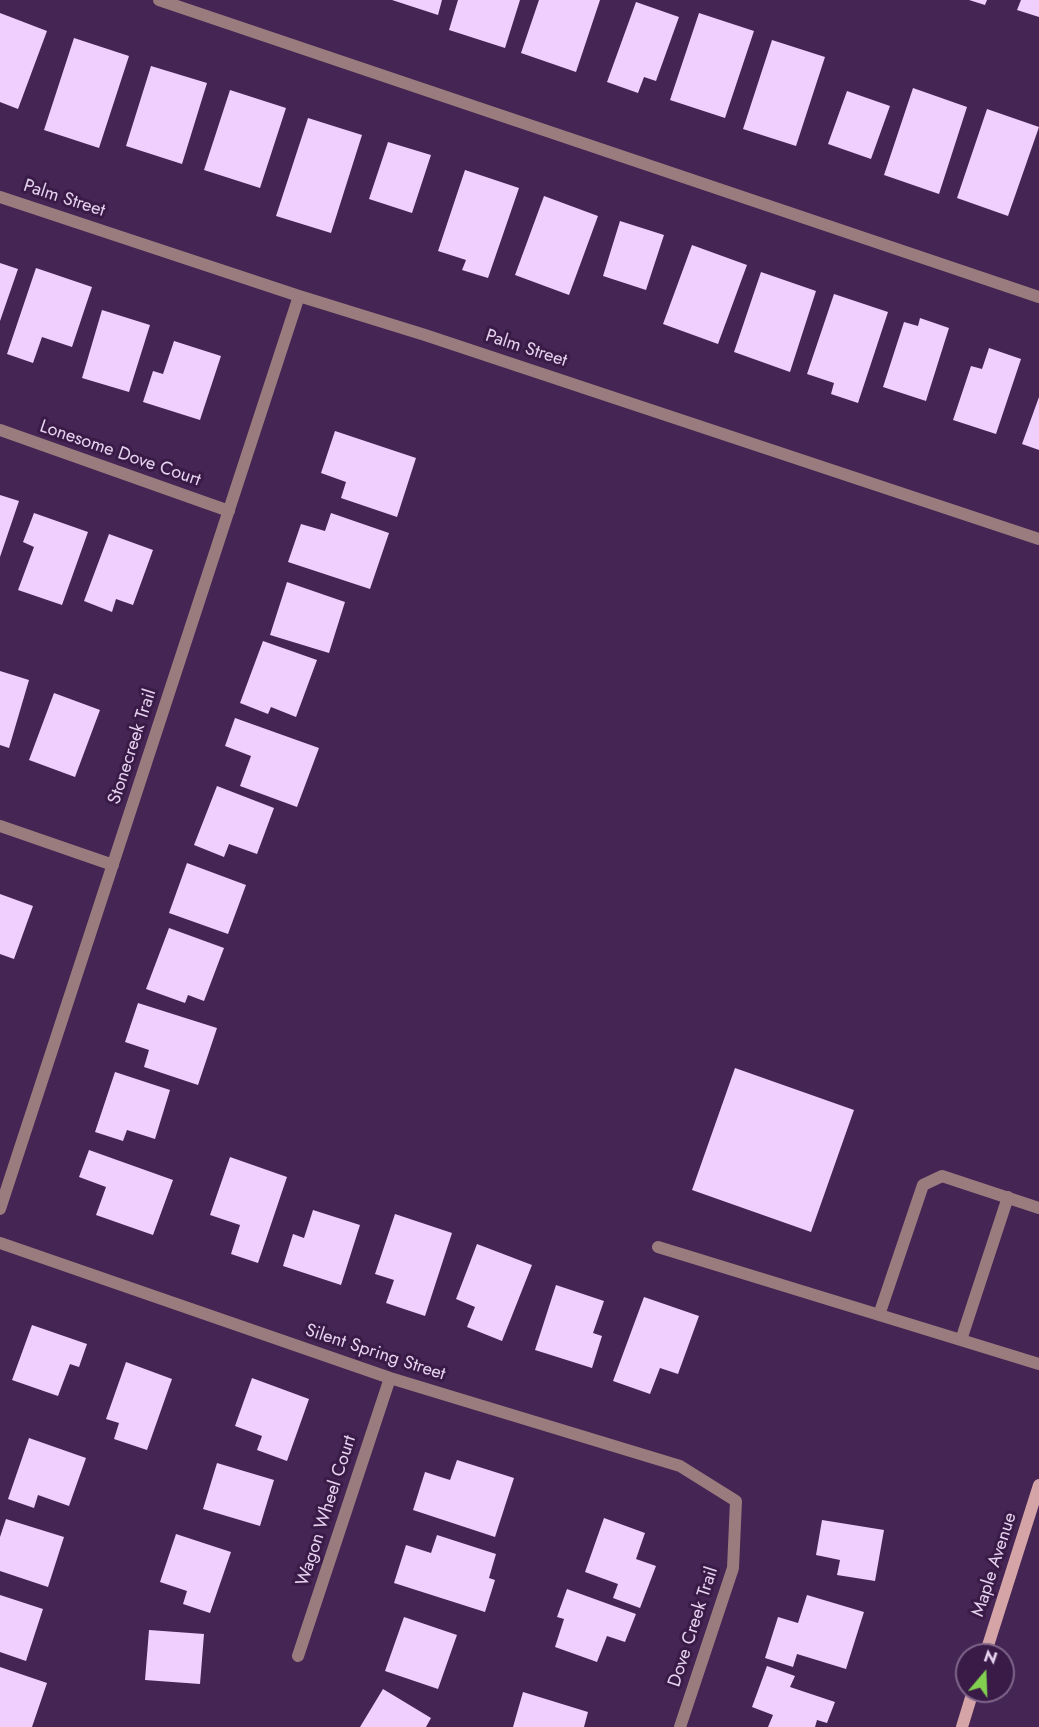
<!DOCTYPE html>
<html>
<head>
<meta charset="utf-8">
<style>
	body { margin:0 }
	#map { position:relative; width:1039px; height:1727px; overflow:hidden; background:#452553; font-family:Jost,sans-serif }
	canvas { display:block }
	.north { position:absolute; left:955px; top:1643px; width:60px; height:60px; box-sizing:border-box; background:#3a1b47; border:2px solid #7f658a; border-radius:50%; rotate:19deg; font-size:16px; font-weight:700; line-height:24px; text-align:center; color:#e6d3ef }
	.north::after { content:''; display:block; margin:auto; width:21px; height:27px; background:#82d04f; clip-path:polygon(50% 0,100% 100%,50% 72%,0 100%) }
</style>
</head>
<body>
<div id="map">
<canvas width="1039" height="1727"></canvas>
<div class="north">N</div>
</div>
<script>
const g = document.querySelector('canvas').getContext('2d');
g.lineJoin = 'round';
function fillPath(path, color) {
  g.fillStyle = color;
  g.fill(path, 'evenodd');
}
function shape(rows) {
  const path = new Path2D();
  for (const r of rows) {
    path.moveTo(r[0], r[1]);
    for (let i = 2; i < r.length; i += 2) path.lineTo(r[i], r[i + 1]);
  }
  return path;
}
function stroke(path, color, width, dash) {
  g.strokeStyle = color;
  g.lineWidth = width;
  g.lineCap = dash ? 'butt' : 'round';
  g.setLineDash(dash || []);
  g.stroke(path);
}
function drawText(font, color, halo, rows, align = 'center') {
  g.font = font + ' Jost,sans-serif';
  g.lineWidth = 6;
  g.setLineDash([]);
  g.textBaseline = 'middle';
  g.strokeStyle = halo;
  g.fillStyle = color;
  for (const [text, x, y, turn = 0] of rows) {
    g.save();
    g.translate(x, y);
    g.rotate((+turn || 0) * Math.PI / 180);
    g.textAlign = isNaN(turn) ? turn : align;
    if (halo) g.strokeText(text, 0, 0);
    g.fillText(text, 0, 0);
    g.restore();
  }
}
const building = shape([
	[392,0,442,0,438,15],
	[458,0,520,0,505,48,449,30],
	[539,0,600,0,576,72,521,53],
	[969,0,987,0,985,5],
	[1021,0,1039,0,1039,17,1017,10],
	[636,2,679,17,656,81,644,77,638,93,607,82],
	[0,13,47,31,18,109,0,102],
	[699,13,754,31,725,118,670,100],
	[74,38,129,56,99,148,44,130],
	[772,40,825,57,796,146,743,129],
	[151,66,207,83,182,164,126,146],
	[913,88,967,107,939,194,884,175],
	[230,90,286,108,260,188,204,170],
	[847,91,890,106,871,159,828,144],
	[987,109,1039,127,1008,216,957,198],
	[308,118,362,135,331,233,276,216],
	[388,142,431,155,412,213,369,199],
	[465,170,519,188,488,278,462,270,466,260,438,251],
	[544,196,598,216,569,295,515,275],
	[620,221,664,235,646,290,603,276],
	[692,245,747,265,718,344,663,324],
	[0,263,18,269,0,321],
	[36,268,92,287,72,347,42,337,33,363,7,354],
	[761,272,816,291,790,372,734,352],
	[834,294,888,312,858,403,831,394,834,383,807,374],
	[102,310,150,325,129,392,82,378],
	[920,318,949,328,926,401,883,387,904,322,918,326],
	[174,341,221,356,200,420,143,402,153,371,163,374],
	[989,348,1021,359,996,434,953,420,971,366,982,369],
	[1039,397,1039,450,1022,444],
	[335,431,416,458,397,517,341,498,346,482,321,473],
	[0,495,19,501,0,557],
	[34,513,88,532,62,605,18,590,34,547,23,542],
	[331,513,389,533,370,589,288,562,301,524,325,531],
	[109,534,153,550,133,605,116,599,112,612,84,601],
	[287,582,345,602,329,653,270,635],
	[263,641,317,660,296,717,271,707,268,714,240,703],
	[0,671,29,680,9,748,0,745],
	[54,693,100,710,75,777,29,760],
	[235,718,319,748,297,807,240,786,251,756,225,746],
	[217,786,274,808,257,854,229,844,224,857,194,845],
	[187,863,246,885,228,934,169,913],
	[0,894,33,906,14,959,0,954],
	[169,928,224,948,204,1001,188,995,185,1003,146,989],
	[138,1003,217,1028,198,1085,144,1067,149,1050,125,1042],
	[735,1068,854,1110,811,1232,692,1190],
	[115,1072,170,1090,155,1139,127,1130,123,1141,95,1132],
	[89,1150,173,1180,153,1235,96,1215,106,1187,79,1177],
	[230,1157,287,1177,258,1263,231,1254,240,1225,210,1215],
	[313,1210,360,1225,341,1285,283,1266,293,1234,304,1238],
	[395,1214,452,1233,425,1316,386,1303,394,1280,375,1274],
	[477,1244,532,1265,502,1341,467,1327,475,1307,456,1299],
	[556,1285,604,1301,593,1333,602,1336,592,1368,535,1350],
	[644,1297,699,1316,678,1374,660,1368,650,1394,613,1381],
	[32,1325,87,1344,79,1367,70,1364,58,1396,12,1380],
	[126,1362,172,1379,147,1450,114,1439,119,1423,106,1419],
	[252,1378,309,1399,287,1461,257,1450,262,1436,235,1426],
	[29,1438,86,1458,69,1506,38,1495,34,1508,8,1499],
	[457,1460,514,1478,495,1537,413,1510,425,1472,450,1480],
	[217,1463,274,1480,260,1526,203,1509],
	[604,1518,645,1533,636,1559,656,1566,640,1608,613,1598,618,1584,585,1572],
	[6,1519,64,1537,48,1587,0,1571,0,1537],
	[822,1520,884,1530,875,1581,837,1575,840,1560,816,1555],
	[176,1534,231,1552,210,1613,183,1604,187,1591,160,1582],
	[437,1535,496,1554,489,1578,495,1580,485,1612,394,1583,406,1545,431,1553],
	[567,1589,636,1614,625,1642,607,1636,597,1662,555,1647,564,1619,557,1617],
	[0,1595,43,1609,26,1661,0,1652],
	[807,1595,864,1612,846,1669,797,1654,793,1667,765,1658,778,1617,798,1623],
	[404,1617,457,1635,438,1689,385,1671],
	[149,1630,204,1634,200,1684,145,1680],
	[767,1666,795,1676,790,1687,835,1702,827,1723,817,1720,815,1727,768,1727,773,1715,752,1707],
	[0,1667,47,1683,32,1727,0,1727],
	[383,1689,431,1718,426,1727,360,1727],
	[523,1692,588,1712,584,1727,513,1727]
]);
const lane = shape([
	[658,1247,1039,1364],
	[879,1315,923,1185,942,1176,1039,1208],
	[961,1340,1008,1197]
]);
const street = shape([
	[159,0,1039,297],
	[0,197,299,296,425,335,1039,539],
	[0,430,229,511],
	[0,826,113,865],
	[0,1209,299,296],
	[0,1243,390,1378,680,1466,736,1501,733,1568,680,1727],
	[298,1656,390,1378]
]);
const secondary = shape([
	[985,1655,1039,1485],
	[962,1727,973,1691]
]);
const streetNames = [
	["Palm Street",64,199,18],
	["Palm Street",526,349,18],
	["Lonesome Dove Court",120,454,19],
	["Stonecreek Trail",133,747,-72],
	["Silent Spring Street",375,1353,18],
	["Wagon Wheel Court",327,1511,-72],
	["Maple Avenue",995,1565,-72],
	["Dove Creek Trail",694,1627,-72]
];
fillPath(building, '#f0cfff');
stroke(lane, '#9b7c7e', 12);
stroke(street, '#9b7c7e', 12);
stroke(secondary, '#d5a4a6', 12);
drawText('18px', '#e6d3ef', '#3a1b47', streetNames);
</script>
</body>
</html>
